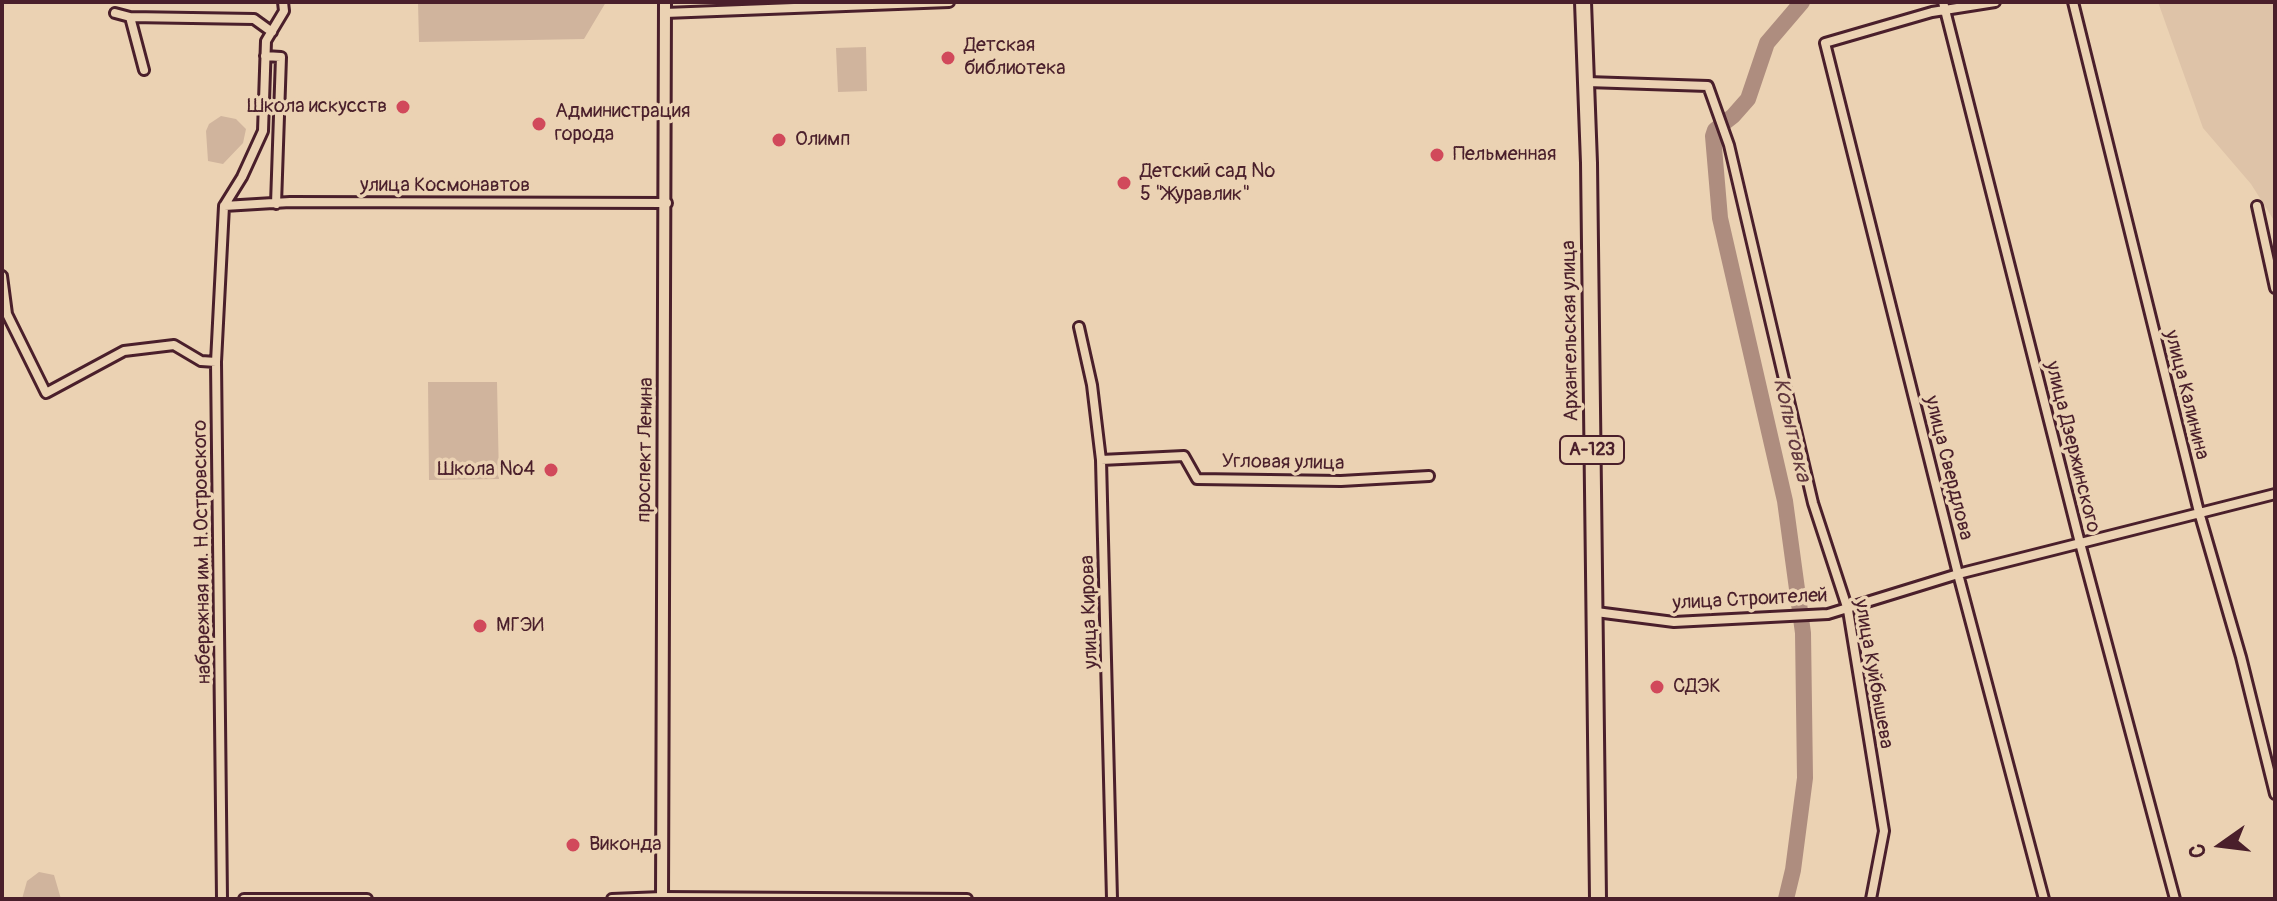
<!DOCTYPE html>
<html>
<head>
<meta charset="utf-8">
<style>
	body { margin:0 }
	#map { position:relative; width:2277px; height:901px; overflow:hidden; background:#ebd2b3; font-family:Pangolin,sans-serif }
	canvas { display:block }
	.frame { position:absolute; inset:0; border:4px solid #4a1f2b; pointer-events:none }
	.north { position:absolute; left:2181px; top:805px; width:80px; height:80px; -webkit-text-stroke:6px #ebd2b3; paint-order:stroke; rotate:256deg; font-size:22px; font-weight:700; line-height:32px; text-align:center; color:#4a1f2b }
	.north::after { content:''; display:block; margin:auto; width:28px; height:36px; background:#4a1f2b; clip-path:polygon(50% 0,100% 100%,50% 72%,0 100%) }
</style>
</head>
<body>
<div id="map">
<canvas width="2277" height="901"></canvas>
<div class="frame"></div>
<div class="north">С</div>
</div>
<script>
const g = document.querySelector('canvas').getContext('2d');
g.lineJoin = 'round';
function fillPath(path, color) {
  g.fillStyle = color;
  g.fill(path, 'evenodd');
}
function shape(rows) {
  const path = new Path2D();
  for (const r of rows) {
    path.moveTo(r[0], r[1]);
    for (let i = 2; i < r.length; i += 2) path.lineTo(r[i], r[i + 1]);
  }
  return path;
}
function stroke(path, color, width, dash) {
  g.strokeStyle = color;
  g.lineWidth = width;
  g.lineCap = dash ? 'butt' : 'round';
  g.setLineDash(dash || []);
  g.stroke(path);
}
function drawText(font, color, halo, rows, align = 'center') {
  g.font = font + ' Pangolin,sans-serif';
  g.lineWidth = 7;
  g.setLineDash([]);
  g.textBaseline = 'middle';
  g.strokeStyle = halo;
  g.fillStyle = color;
  for (const [text, x, y, turn = 0] of rows) {
    g.save();
    g.translate(x, y);
    g.rotate((+turn || 0) * Math.PI / 180);
    g.textAlign = isNaN(turn) ? turn : align;
    if (halo) g.strokeText(text, 0, 0);
    g.fillText(text, 0, 0);
    g.restore();
  }
}
const built = shape([
	[2158,2,2275,2,2275,222,2251,184,2203,128]
]);
const green = shape([
	[418,2,606,2,584,39,419,42],
	[866,47,867,91,838,92,836,48],
	[221,116,236,119,246,129,243,143,223,164,208,161,206,131,209,124],
	[428,382,497,382,499,479,429,480],
	[39,872,54,875,61,899,22,899,27,881]
]);
const river = shape([
	[1786,899,1793,870,1805,778,1803,633,1785,501,1720,218,1713,136,1715,130,1733,116,1748,99,1767,43,1802,2]
]);
const minor = shape([
	[1943,2,2080,543,2175,899],
	[1995,2,1932,12,1825,43,1958,574,2044,899],
	[2073,2,2199,512,2241,657,2275,794],
	[115,13,130,17,144,70],
	[665,13,949,2],
	[130,17,254,19,272,32],
	[265,56,281,57,276,204],
	[1587,82,1708,86,1729,145,1813,503,1848,610,1884,831,1871,899],
	[224,206,290,202,667,203],
	[2257,206,2275,288],
	[2,276,7,314,46,393,124,351,174,345,201,361,216,362],
	[1079,327,1092,385,1101,460,1112,899],
	[1101,460,1184,456,1197,479,1341,481,1429,476],
	[1596,612,1674,622,1828,614,1958,574,2275,494],
	[222,899,216,362,224,206,242,177,263,131,266,41,284,11,283,2],
	[244,899,367,899],
	[612,899,662,897,967,899]
]);
const tertiary = shape([
	[662,899,665,2]
]);
const primary = shape([
	[1583,2,1589,163,1598,899]
]);
const markers = [
	[948,58,8,"#d1495b"],
	[403,107,8,"#d1495b"],
	[539,124,8,"#d1495b"],
	[779,140,8,"#d1495b"],
	[1437,155,8,"#d1495b"],
	[1124,183,8,"#d1495b"],
	[551,470,8,"#d1495b"],
	[480,626,8,"#d1495b"],
	[1657,687,8,"#d1495b"],
	[573,845,8,"#d1495b"]
];
const shields = [
	[1592,450,64]
];
const shieldNames = [
	["А-123",1592,450]
];
const poiNames = [
	["Детская",964,46],
	["библиотека",964,69],
	["Школа искусcтв",387,107,"right"],
	["Администрация",555,112],
	["города",555,135],
	["Олимп",795,140],
	["Пельменная",1453,155],
	["Детский сад №",1140,172],
	["5 \"Журавлик\"",1140,195],
	["Школа №4",535,470,"right"],
	["МГЭИ",496,626],
	["СДЭК",1673,687],
	["Виконда",589,845]
];
const streetNames = [
	["улица Космонавтов",445,186],
	["Архангельская улица",1571,331,-91],
	["улица Калинина",2186,395,76],
	["улица Дзержинского",2072,447,76],
	["проспект Ленина",646,450,-89],
	["Угловая улица",1283,463,1],
	["улица Свердлова",1948,468,76],
	["набережная им. Н.Островского",203,552,-91],
	["улица Строителей",1750,600,-3],
	["улица Кирова",1090,612,-92],
	["улица Куйбышева",1873,674,80]
];
const waterNames = [
	["Копытовка",1791,430,77]
];
fillPath(built, '#dec3a8');
fillPath(green, '#d0b49d');
stroke(river, '#ae8d7f', 16);
stroke(minor, '#4a1f2b', 14);
stroke(tertiary, '#4a1f2b', 16);
stroke(primary, '#4a1f2b', 20);
stroke(minor, '#ebd2b3', 8);
stroke(tertiary, '#ebd2b3', 10);
stroke(primary, '#ebd2b3', 14);
for (const [x, y, r, color] of markers) {
  const dot = new Path2D();
  dot.arc(x, y, r, 0, 2 * Math.PI);
  g.fillStyle = color;
  g.fill(dot);
  stroke(dot, '#ebd2b3', 3);
}
for (const [x, y, w] of shields) {
  const box = new Path2D();
  box.roundRect(x - w / 2, y - 14, w, 28, 6);
  g.fillStyle = '#ebd2b3';
  g.fill(box);
  stroke(box, '#4a1f2b', 2);
}
drawText('bold 18px', '#4a1f2b', null, shieldNames);
drawText('20px', '#4a1f2b', '#ebd2b3', poiNames, 'left');
drawText('20px', '#4a1f2b', '#ebd2b3', streetNames);
drawText('italic 22px', '#633a40', '#ebd2b3', waterNames);
</script>
</body>
</html>
